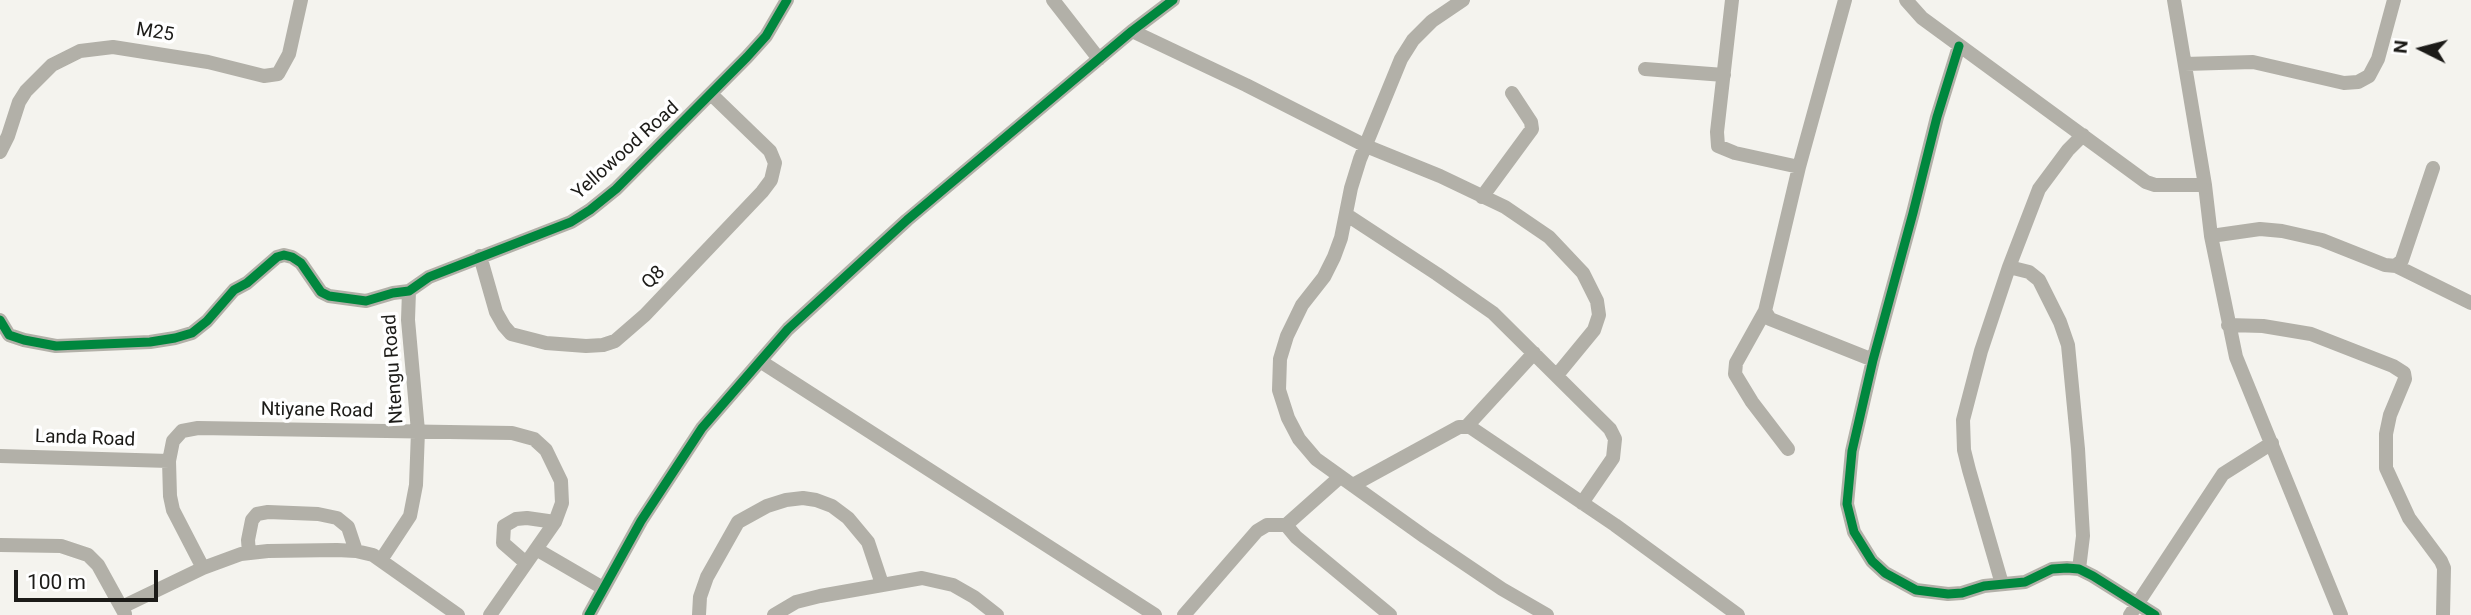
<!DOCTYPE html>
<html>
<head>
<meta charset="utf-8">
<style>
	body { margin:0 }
	#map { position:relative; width:2471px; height:615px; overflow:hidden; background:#f4f3ee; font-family:Roboto,sans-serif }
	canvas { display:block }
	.north { position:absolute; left:2387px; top:14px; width:70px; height:70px; -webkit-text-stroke:5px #fff; paint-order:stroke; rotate:276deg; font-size:19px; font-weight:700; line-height:28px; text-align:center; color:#1c1b18 }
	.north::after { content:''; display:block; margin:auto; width:24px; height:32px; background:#1c1b18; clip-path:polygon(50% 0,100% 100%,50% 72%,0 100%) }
	.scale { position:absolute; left:14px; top:570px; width:144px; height:32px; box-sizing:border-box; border:4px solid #1c1b18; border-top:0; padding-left:9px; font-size:21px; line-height:24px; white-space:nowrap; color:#1c1b18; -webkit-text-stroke:5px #fff; paint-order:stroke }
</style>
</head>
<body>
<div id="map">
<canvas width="2471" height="615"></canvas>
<div class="north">N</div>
<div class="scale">100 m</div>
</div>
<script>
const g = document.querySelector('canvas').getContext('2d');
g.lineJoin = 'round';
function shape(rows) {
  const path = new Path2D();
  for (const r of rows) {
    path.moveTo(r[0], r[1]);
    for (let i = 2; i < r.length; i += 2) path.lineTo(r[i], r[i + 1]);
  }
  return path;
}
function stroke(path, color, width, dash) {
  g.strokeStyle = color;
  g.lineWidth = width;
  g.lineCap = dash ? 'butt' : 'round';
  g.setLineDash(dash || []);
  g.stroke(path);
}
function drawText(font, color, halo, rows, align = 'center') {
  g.font = font + ' Roboto,sans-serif';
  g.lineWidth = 7;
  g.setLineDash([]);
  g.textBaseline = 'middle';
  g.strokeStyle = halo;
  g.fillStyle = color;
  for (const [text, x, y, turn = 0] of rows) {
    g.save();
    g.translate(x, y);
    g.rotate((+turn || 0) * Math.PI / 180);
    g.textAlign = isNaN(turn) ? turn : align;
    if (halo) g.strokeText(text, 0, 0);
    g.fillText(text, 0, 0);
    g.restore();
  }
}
const minor = shape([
	[1053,0,1099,59],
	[1463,0,1432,21,1413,40,1401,59,1360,159,1351,188,1341,238,1334,257,1324,277,1302,305,1287,336,1280,359,1279,390,1288,418,1299,439,1316,459,1425,537,1502,589,1547,615],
	[1732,0,1717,132,1718,146,1735,153,1799,167],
	[1845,0,1799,167,1765,311,1770,319,1873,360],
	[1906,0,1922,18,2146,182,2155,185,2205,185],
	[2174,0,2205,185,2211,236,2236,357,2341,615],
	[1132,31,1246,85,1366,146,1440,176,1505,207,1549,237,1583,273,1597,301,1599,315,1594,330,1557,375],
	[1959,46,1937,117,1913,213,1873,360,1852,451,1847,504,1854,532,1872,561,1885,573,1916,590,1948,594,1962,593,1984,586,2025,582,2052,569,2067,568,2079,569,2093,576,2155,615],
	[2185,64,2253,62,2344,83,2358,82,2369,76,2378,59,2394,0],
	[1645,69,1724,75],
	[0,152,8,136,19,102,26,91,52,65,80,51,113,47,208,62,264,76,278,74,289,54,301,0],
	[1482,197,1532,129,1531,122,1512,93],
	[1347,215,1437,274,1493,313,1610,429,1615,439,1613,458,1582,503],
	[2211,236,2260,229,2282,231,2322,240,2385,265,2396,266,2402,260,2433,168],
	[480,256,496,312,504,326,511,334,546,343,586,346,603,345,615,341,645,315,762,192,771,180,775,163,770,151,712,95],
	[2396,266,2471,303],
	[2009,267,2029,272,2039,280,2060,322,2068,345,2078,449,2083,536,2079,569],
	[1765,311,1736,363,1735,374,1752,402,1788,449],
	[0,320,9,335,24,340,56,346,150,342,175,338,192,333,207,321,234,290,247,283,277,257,284,255,292,257,301,263,321,292,329,296,366,301,393,293,409,291,429,277,571,222,590,210,616,189,747,57,766,36,787,0],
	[2228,325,2263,326,2311,334,2393,366,2404,373,2405,379,2390,415,2386,434,2386,468,2409,518,2441,561,2444,568,2443,615],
	[760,361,1155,615],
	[1467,426,1534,353],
	[0,456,169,461],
	[1340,477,1286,525,1296,537,1390,615],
	[1353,485,1459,427,1470,427,1615,525,1738,615],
	[0,545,61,546,88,555,98,565,125,614],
	[536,549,603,588],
	[249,553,248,540,252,520,257,514,268,512,318,514,337,518,348,527,356,551],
	[381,560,410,516,416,485,418,431,408,320,409,291],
	[526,563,503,543,504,526,516,519,527,518,555,522],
	[203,568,173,510,170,496,169,461,173,441,182,431,198,428,512,433,534,439,546,450,561,481,562,503,555,522,490,615],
	[2002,584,1969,470,1964,450,1963,420,1981,351,2009,267,2039,189,2068,150,2083,135],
	[122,607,203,568,241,554,268,551,337,550,356,551,373,555,458,615],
	[589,615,641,521,702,428,788,329,907,220,1132,31,1173,0],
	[699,615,700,597,707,577,738,522,767,506,786,500,803,498,816,500,832,506,848,518,868,542,882,584],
	[774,615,796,602,820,596,922,578,953,585,974,597,997,615],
	[1184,615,1257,531,1267,525,1286,525],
	[2130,615,2223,474,2272,443]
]);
const cycleway = shape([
	[1959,46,1937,117,1913,213,1873,360,1852,451,1847,504,1854,532,1872,561,1885,573,1916,590,1948,594,1962,593,1984,586,2025,582,2052,569,2067,568,2079,569,2093,576,2155,615],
	[0,320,9,335,24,340,56,346,150,342,175,338,192,333,207,321,234,290,247,283,277,257,284,255,292,257,301,263,321,292,329,296,366,301,393,293,409,291,429,277,571,222,590,210,616,189,747,57,766,36,787,0],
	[589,615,641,521,702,428,788,329,907,220,1132,31,1173,0]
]);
const streetNames = [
	["M25",155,33,9],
	["Yellowood Road",626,151,-42],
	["Q8",654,278,-46],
	["Ntengu Road",394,369,-94],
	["Ntiyane Road",317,411,1],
	["Landa Road",85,439,2]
];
stroke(minor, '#b2b0a8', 14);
stroke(cycleway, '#00873e', 9);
drawText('19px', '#1c1b18', '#fff', streetNames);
</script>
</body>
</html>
